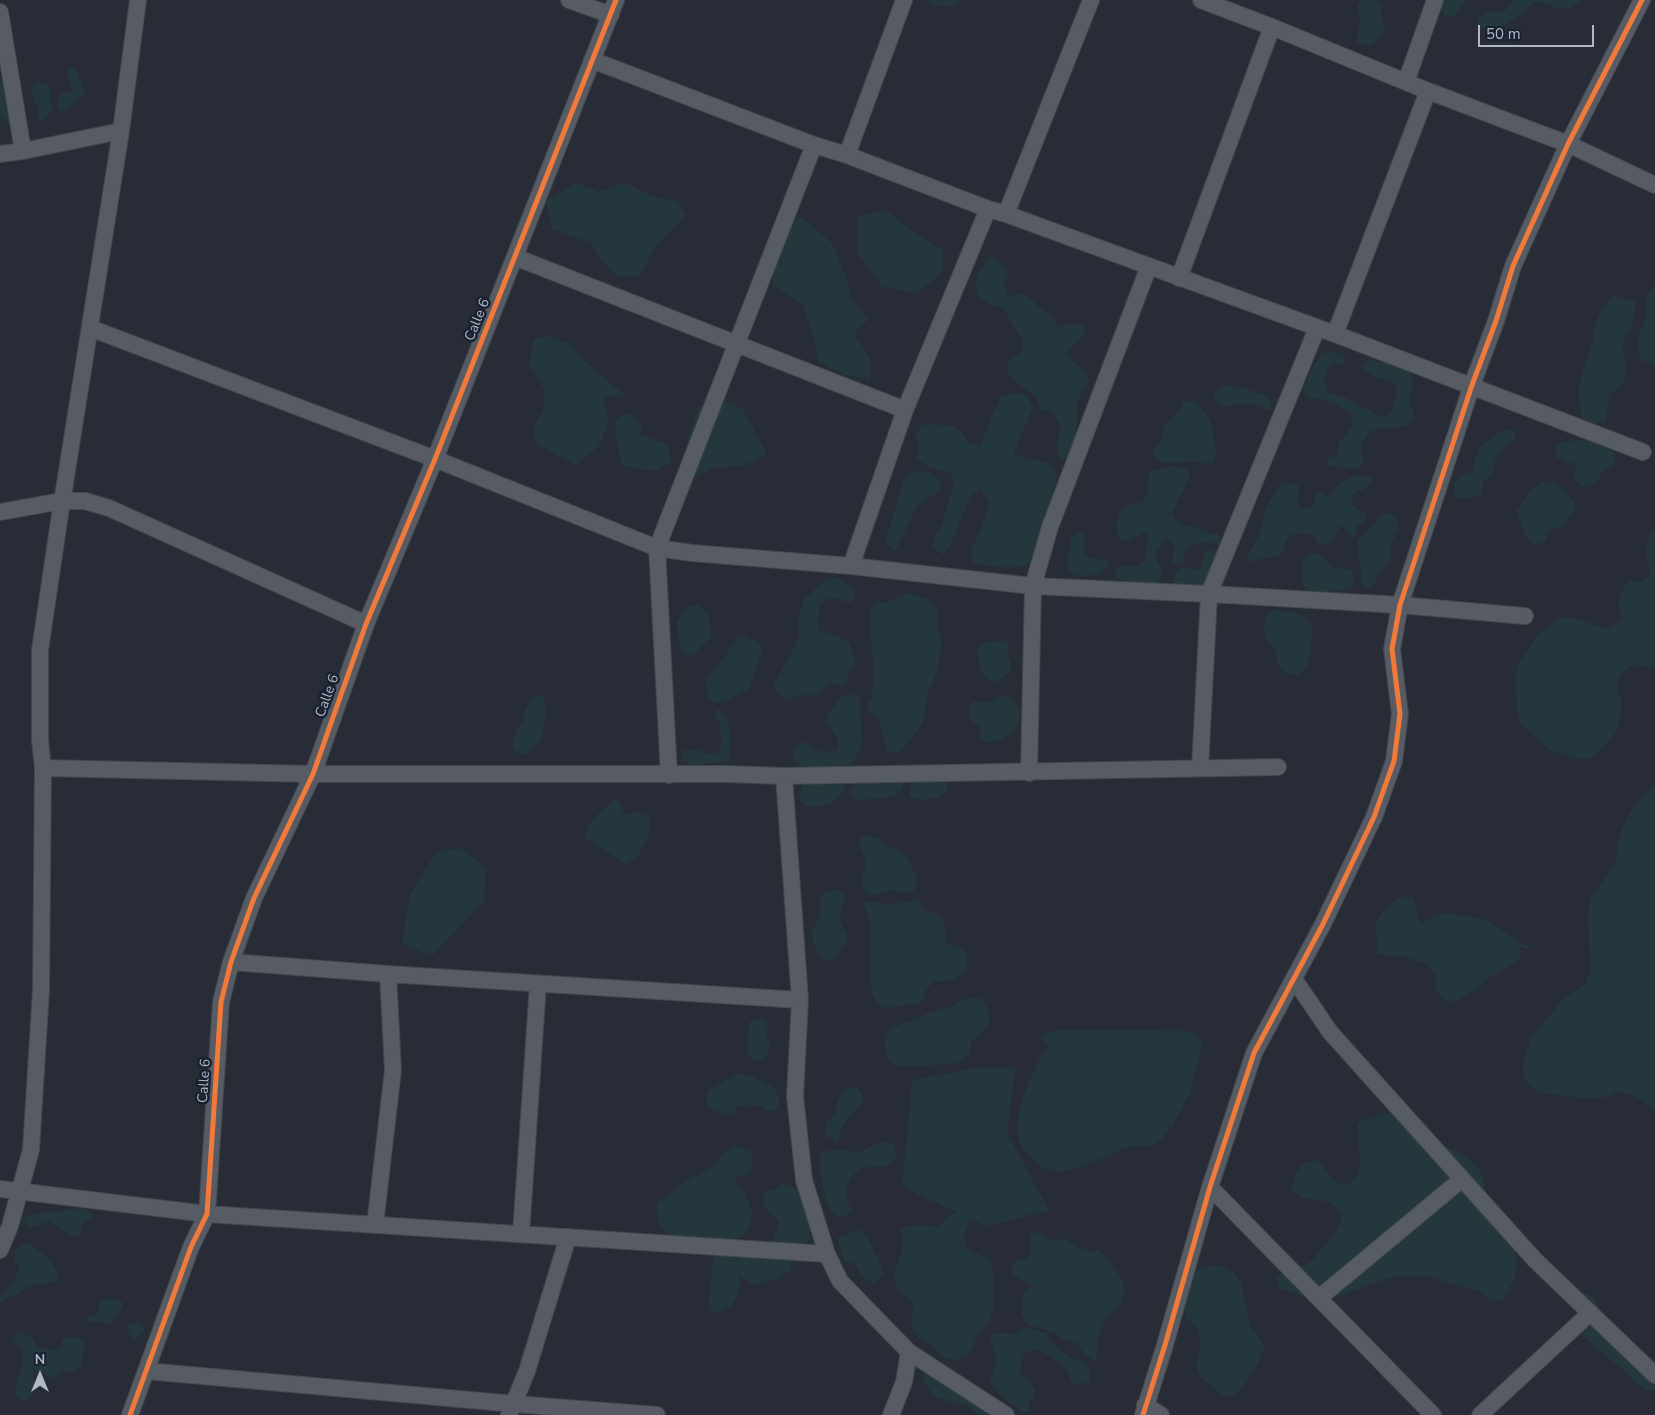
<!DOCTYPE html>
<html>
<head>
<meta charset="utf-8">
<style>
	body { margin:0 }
	#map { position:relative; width:1655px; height:1415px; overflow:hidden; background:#272c36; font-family:"Nunito Sans",sans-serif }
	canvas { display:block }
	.north { position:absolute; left:15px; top:1350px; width:50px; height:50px; -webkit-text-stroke:4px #1a2231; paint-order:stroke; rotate:0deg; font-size:14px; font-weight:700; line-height:20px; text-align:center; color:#b0b8c8 }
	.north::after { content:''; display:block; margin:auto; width:18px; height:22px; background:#b0b8c8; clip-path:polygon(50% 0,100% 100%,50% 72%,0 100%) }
	.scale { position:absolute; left:1478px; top:25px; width:116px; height:22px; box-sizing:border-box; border:2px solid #b0b8c8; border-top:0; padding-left:6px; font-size:15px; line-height:18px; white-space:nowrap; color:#b0b8c8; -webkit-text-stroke:4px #1a2231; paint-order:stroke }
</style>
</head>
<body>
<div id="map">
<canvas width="1655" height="1415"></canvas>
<div class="north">N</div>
<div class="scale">50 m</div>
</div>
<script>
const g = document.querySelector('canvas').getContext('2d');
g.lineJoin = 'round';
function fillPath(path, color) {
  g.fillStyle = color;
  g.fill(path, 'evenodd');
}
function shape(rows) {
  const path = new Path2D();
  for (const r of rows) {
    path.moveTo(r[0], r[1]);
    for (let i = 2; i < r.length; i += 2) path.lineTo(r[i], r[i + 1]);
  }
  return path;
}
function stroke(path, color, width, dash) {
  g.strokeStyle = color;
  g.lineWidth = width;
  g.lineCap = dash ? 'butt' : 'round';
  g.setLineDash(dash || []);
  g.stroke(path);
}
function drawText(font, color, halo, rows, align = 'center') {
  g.font = font + ' "Nunito Sans",sans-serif';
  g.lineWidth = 5;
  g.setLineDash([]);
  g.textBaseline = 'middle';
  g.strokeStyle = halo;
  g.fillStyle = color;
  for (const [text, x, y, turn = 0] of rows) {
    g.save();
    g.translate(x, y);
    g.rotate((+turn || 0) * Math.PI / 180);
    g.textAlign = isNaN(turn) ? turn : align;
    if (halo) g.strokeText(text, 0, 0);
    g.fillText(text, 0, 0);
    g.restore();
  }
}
const green = shape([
	[928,0,959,0,958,4,955,6,941,6,931,4],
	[1361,0,1376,0,1381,6,1382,21,1385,27,1383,34,1379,39,1375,43,1368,46,1363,45,1357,42,1357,36,1360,24,1357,11,1358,4],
	[1442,0,1467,0,1456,14,1451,17,1445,16,1442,10],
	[1513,0,1579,0,1579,2,1569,9,1557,8,1539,2,1532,3,1518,17,1502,26,1478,29,1477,23,1479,17,1485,13,1506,10],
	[70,66,76,68,80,80,85,92,75,101,72,107,67,110,60,112,57,106,58,100,61,94,73,90,67,72],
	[4,80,14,118,10,123,4,121,0,117,0,82],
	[37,83,49,85,52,91,49,96,53,107,51,113,45,116,44,122,39,118,37,106,32,94,32,88],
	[623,182,655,197,678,201,685,216,654,248,640,276,617,277,599,258,591,243,552,229,546,200,577,183,599,192],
	[885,210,915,233,942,249,942,272,916,294,882,286,857,252,857,216],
	[778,217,804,219,832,243,847,279,851,297,868,320,854,333,870,358,870,380,845,375,818,362,812,330,803,305,773,286,769,243],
	[990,258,1001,263,1009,273,1004,284,1009,296,1021,293,1032,300,1041,309,1052,316,1059,326,1083,323,1085,335,1075,343,1067,353,1075,363,1085,371,1090,382,1081,392,1077,404,1077,443,1072,455,1061,462,1057,450,1060,425,1054,413,1041,410,1036,397,1016,382,1007,372,1009,359,1020,354,1023,342,1003,308,991,305,980,298,975,286,977,273],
	[1655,285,1655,367,1653,364,1641,360,1638,347,1638,335,1645,322,1647,295],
	[1613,295,1636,302,1632,327,1625,338,1623,350,1627,375,1620,387,1609,395,1606,421,1593,425,1581,416,1578,391,1581,378,1593,341,1594,329,1598,316,1605,305],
	[548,336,569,343,586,362,625,395,603,398,609,422,599,446,576,465,536,444,533,427,543,410,545,391,529,365,534,339],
	[1332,351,1344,356,1346,362,1340,364,1334,363,1329,367,1324,379,1327,392,1346,398,1381,416,1388,416,1392,411,1397,392,1396,386,1391,382,1373,377,1369,373,1363,370,1363,364,1368,360,1389,363,1407,370,1412,375,1413,388,1409,399,1415,418,1411,424,1393,428,1380,428,1368,433,1362,444,1361,451,1364,463,1359,468,1346,468,1328,465,1326,459,1338,454,1339,442,1352,427,1352,414,1341,407,1324,400,1311,398,1306,395,1303,389,1306,384,1310,372,1321,355],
	[1225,385,1244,388,1268,397,1271,403,1272,409,1265,409,1252,404,1238,404,1226,407,1219,406,1212,394],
	[1014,393,1026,395,1033,407,1014,453,1025,458,1051,464,1057,475,1054,501,1032,561,1022,567,997,567,973,563,971,550,982,526,989,502,980,490,970,497,951,544,943,555,933,547,935,535,942,524,953,486,952,474,927,466,917,459,918,447,915,434,923,424,950,425,961,431,968,443,981,445,990,420,1001,397],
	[1183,401,1197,402,1208,417,1211,423,1216,449,1214,462,1208,464,1196,461,1169,463,1157,461,1154,455,1154,448,1162,438,1165,425,1179,411],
	[724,402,743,409,767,454,743,466,714,468,697,476,684,464,689,433,699,407],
	[629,413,642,424,640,435,668,444,671,462,654,471,622,466,617,444,615,420],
	[1513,428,1516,440,1505,447,1495,460,1493,473,1483,482,1482,495,1469,499,1455,497,1453,484,1462,475,1474,471,1475,458,1480,447,1500,431],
	[1593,439,1605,445,1614,453,1615,466,1602,471,1597,482,1583,487,1572,477,1577,466,1580,463,1568,463,1556,457,1557,444,1569,441],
	[1170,466,1184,468,1189,472,1189,479,1172,513,1175,519,1180,523,1218,535,1228,542,1223,545,1205,542,1192,545,1187,549,1183,562,1177,564,1171,561,1175,549,1173,543,1168,539,1162,542,1155,553,1156,560,1162,571,1159,584,1153,586,1116,579,1114,572,1119,567,1139,566,1144,561,1148,537,1146,531,1130,540,1124,541,1118,537,1116,525,1120,513,1124,508,1130,505,1143,502,1148,490,1148,478,1151,471],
	[927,471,938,478,942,490,918,505,895,552,885,542,904,480,914,472],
	[1356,475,1363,477,1370,475,1373,480,1364,490,1358,490,1353,494,1351,500,1352,506,1364,512,1367,518,1365,523,1358,523,1355,535,1349,535,1341,525,1331,542,1325,545,1319,545,1313,535,1300,533,1289,536,1285,542,1282,554,1276,557,1263,558,1251,562,1246,557,1259,536,1265,510,1278,487,1284,482,1298,484,1299,491,1298,504,1303,509,1309,508,1314,503,1315,497,1319,491,1325,496,1331,495,1338,484],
	[1543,482,1556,484,1568,494,1576,505,1570,517,1562,527,1550,530,1545,542,1533,545,1525,535,1516,512,1531,489],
	[1385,513,1391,513,1396,517,1399,529,1390,545,1391,558,1388,564,1378,573,1374,586,1367,588,1362,584,1362,570,1358,558,1357,540,1377,522,1379,516],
	[1655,531,1655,669,1645,665,1633,665,1622,673,1616,686,1621,699,1621,715,1618,728,1610,741,1590,758,1576,759,1550,750,1521,724,1517,712,1516,669,1538,634,1560,618,1573,617,1598,627,1611,627,1622,619,1618,606,1620,594,1628,581,1641,582,1651,573,1645,548,1651,533],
	[1082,532,1086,534,1083,546,1085,553,1089,557,1108,561,1108,567,1098,575,1079,576,1073,574,1068,570,1067,564,1071,539,1076,534],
	[1207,549,1220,553,1213,587,1175,586,1173,580,1175,573,1178,569,1184,567,1196,570,1202,566,1204,554],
	[1319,553,1333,568,1339,567,1352,571,1354,578,1354,584,1351,589,1324,592,1311,591,1305,588,1303,581,1303,561,1307,556],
	[830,578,836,578,848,584,853,589,855,596,852,602,846,602,834,597,824,601,820,605,818,618,819,630,838,636,849,643,856,662,855,668,850,672,846,684,827,684,824,690,820,695,800,695,788,700,778,694,775,688,775,682,794,648,799,635,797,623,804,599,824,581],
	[906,594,913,594,926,598,937,606,939,611,938,632,941,638,941,652,937,672,929,690,923,722,916,733,899,752,892,752,887,749,878,717,871,714,867,709,868,703,872,698,874,672,869,612,873,607,879,603,885,603],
	[698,605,708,612,711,637,692,656,681,650,676,622,686,608],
	[1269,610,1294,612,1306,618,1313,629,1308,666,1298,675,1286,674,1277,664,1277,652,1268,641,1263,629],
	[745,636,757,642,761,647,762,653,748,690,723,702,716,703,710,700,707,693,706,680,710,674,723,659,738,637],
	[1002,641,1008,644,1008,657,1011,663,1011,670,996,683,990,681,985,677,981,671,977,652,982,644,989,642],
	[535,694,542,696,545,702,546,709,542,735,539,742,535,747,524,755,518,753,513,748,513,741,517,728,523,723,524,711,531,699],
	[846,694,859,696,860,702,862,740,861,746,853,764,847,767,805,768,799,765,794,761,793,754,800,743,806,743,817,750,823,752,836,750,838,745,837,738,827,721,828,715,841,697],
	[1004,696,1010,698,1018,708,1019,714,1019,721,1012,732,1002,740,988,742,981,740,980,727,969,718,968,712,972,702,992,701,997,697],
	[716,710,722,710,728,721,731,733,730,758,725,762,692,765,686,762,682,757,682,751,694,749,706,753,713,754,719,752,721,747,721,735,719,729,720,722,716,716],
	[944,777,947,782,948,789,944,794,938,798,925,800,911,798,909,792,913,781],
	[901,779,903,786,900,791,895,796,889,798,856,800,851,795,851,789,859,780],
	[824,781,843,783,845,789,831,804,818,807,805,806,800,801,799,794,804,782],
	[1655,785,1655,1112,1642,1100,1630,1095,1617,1092,1606,1097,1581,1098,1544,1093,1532,1088,1523,1077,1523,1064,1531,1037,1563,999,1586,983,1590,970,1588,914,1590,899,1613,868,1618,856,1618,843,1621,831,1633,807],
	[616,797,625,815,635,811,651,817,650,832,639,855,626,864,584,838,593,819],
	[869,835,881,840,885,845,903,852,916,874,916,887,913,892,900,893,894,890,881,894,869,895,863,891,861,878,866,866,865,859,859,847,862,836],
	[461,848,486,868,484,901,432,956,402,943,410,894,436,852],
	[837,890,843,893,845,899,839,918,847,935,847,941,837,958,831,960,824,960,819,955,813,943,812,930,819,918,820,911,819,896,831,891],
	[1400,897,1414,897,1416,910,1421,923,1445,913,1473,917,1485,920,1534,950,1519,947,1520,960,1487,979,1478,989,1454,1002,1442,999,1436,987,1436,974,1427,964,1402,956,1389,957,1376,953,1378,941,1375,928,1379,916,1389,905],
	[914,900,919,902,922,908,939,915,943,920,945,926,946,939,949,944,962,949,967,954,967,967,964,973,954,980,933,982,925,992,924,999,919,1004,885,1008,879,1005,872,993,870,967,871,928,866,910,862,902,877,901,889,905],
	[970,997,981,998,988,1009,990,1022,983,1032,972,1041,969,1053,960,1063,920,1066,893,1065,885,1053,885,1041,890,1029,938,1009,950,1007],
	[761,1019,767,1021,768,1027,766,1033,770,1045,769,1051,761,1062,755,1061,749,1057,748,1051,749,1022],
	[1063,1030,1184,1031,1196,1034,1203,1044,1190,1093,1172,1127,1164,1137,1154,1145,1128,1147,1081,1167,1068,1171,1055,1172,1041,1167,1022,1148,1017,1136,1017,1123,1023,1097,1039,1060,1048,1047,1040,1037,1051,1031],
	[975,1068,1015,1068,1007,1133,1049,1210,987,1226,969,1218,968,1226,963,1238,968,1249,991,1260,993,1272,993,1312,988,1324,979,1333,968,1356,955,1361,942,1356,933,1346,920,1339,912,1328,913,1303,902,1294,895,1284,895,1271,903,1246,901,1228,914,1225,938,1227,946,1218,956,1212,902,1187,912,1080],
	[738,1074,745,1074,751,1076,773,1087,777,1092,779,1099,779,1105,775,1110,768,1112,764,1107,757,1105,744,1105,737,1107,733,1113,727,1115,710,1108,707,1102,706,1096,709,1089],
	[857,1087,864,1098,858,1109,848,1118,841,1129,838,1141,826,1136,826,1123,835,1113,838,1100,845,1090],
	[1383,1113,1411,1113,1422,1120,1441,1144,1467,1158,1477,1166,1483,1178,1487,1203,1515,1250,1517,1263,1515,1278,1502,1301,1490,1299,1478,1291,1466,1287,1424,1276,1394,1276,1328,1300,1315,1301,1279,1288,1276,1275,1289,1272,1312,1261,1338,1229,1342,1217,1336,1207,1325,1201,1301,1197,1291,1188,1295,1175,1304,1163,1318,1160,1335,1182,1348,1185,1357,1175,1360,1162,1357,1123],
	[881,1142,893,1144,897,1157,886,1166,860,1168,852,1177,846,1189,847,1201,853,1212,842,1218,831,1211,825,1198,820,1174,820,1154,832,1149,858,1152],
	[738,1146,751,1151,753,1157,751,1171,747,1175,735,1176,736,1184,742,1187,745,1192,752,1211,751,1223,744,1235,739,1238,727,1241,706,1241,693,1237,674,1236,662,1230,659,1224,657,1212,657,1205,661,1199,673,1192,682,1183,712,1168,725,1152],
	[781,1183,789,1185,800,1191,809,1227,810,1240,804,1243,785,1245,778,1244,773,1240,774,1234,778,1229,779,1223,776,1217,765,1209,763,1198,764,1191,777,1188],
	[83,1208,94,1216,81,1225,81,1235,71,1236,49,1221,30,1228,22,1218,33,1214],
	[861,1229,868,1239,879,1261,883,1274,874,1284,862,1277,856,1265,844,1260,837,1238],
	[1029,1233,1042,1233,1052,1241,1064,1238,1085,1251,1098,1251,1109,1258,1122,1280,1125,1292,1120,1306,1110,1314,1103,1325,1099,1337,1096,1361,1084,1354,1077,1343,1064,1340,1054,1332,1027,1325,1021,1313,1023,1292,1033,1286,1021,1281,1011,1272,1016,1260,1029,1259,1030,1246],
	[28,1242,51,1261,57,1271,58,1281,28,1286,16,1295,5,1299,0,1304,0,1296,12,1284,20,1265,14,1260,16,1249],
	[714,1252,754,1258,788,1259,792,1264,791,1270,780,1278,768,1281,756,1286,739,1276,740,1288,738,1295,731,1306,720,1312,713,1312,708,1309],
	[1209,1265,1221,1266,1234,1272,1241,1283,1250,1324,1266,1350,1262,1351,1259,1363,1244,1386,1234,1395,1222,1395,1201,1378,1196,1367,1201,1342,1197,1328,1188,1320,1183,1307,1186,1294,1196,1270],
	[1586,1292,1596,1301,1602,1313,1622,1332,1649,1363,1655,1368,1655,1391,1647,1390,1636,1384,1628,1374,1599,1350,1579,1332,1576,1302],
	[101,1298,122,1301,123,1307,112,1323,101,1323,87,1321,88,1316,97,1314],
	[135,1323,142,1325,145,1331,134,1340,129,1334,127,1326],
	[1021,1326,1046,1333,1053,1343,1067,1356,1086,1363,1089,1369,1090,1381,1083,1384,1077,1385,1071,1381,1065,1368,1060,1363,1038,1349,1025,1353,1022,1359,1020,1371,1023,1377,1029,1380,1035,1390,1035,1397,1030,1401,1028,1407,1029,1413,1021,1411,999,1394,991,1383,991,1376,996,1364,996,1358,990,1339,993,1333,1005,1333,1018,1335],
	[18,1332,28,1335,33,1339,38,1348,59,1350,63,1339,74,1337,84,1340,84,1350,81,1366,76,1372,60,1371,54,1379,33,1368,34,1392,25,1402,15,1395,17,1380,23,1363,23,1349,11,1340],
	[923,1373,938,1374,998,1415,980,1415,968,1406,947,1401,935,1396,930,1391,922,1379]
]);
const minor = shape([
	[569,0,611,15],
	[1201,0,1272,27,1428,91,1568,144,1655,185],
	[0,12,23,151],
	[592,60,814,145,847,155,988,209,1006,214,1335,334,1643,452],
	[1406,82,1435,0],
	[0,154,23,151,121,131],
	[847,155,904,0],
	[1006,214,1091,0],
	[515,257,905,410],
	[1179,278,1272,27],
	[90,328,435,459,657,548,692,553,851,566,1033,586,1209,594,1400,605,1525,616],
	[1335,334,1428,91],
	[0,512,62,501,85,501,109,508,366,624],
	[851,566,905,410,988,209],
	[43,768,313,774,728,774,784,776,1278,767],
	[1200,768,1209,594,1317,328],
	[1029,773,1033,586,1050,527,1149,266],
	[669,775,657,548,814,145],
	[784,776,800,1000,795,1096,804,1180,827,1254,840,1281,909,1352,904,1382,891,1415],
	[231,962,388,974,800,1000],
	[1294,979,1330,1032,1535,1260,1655,1375],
	[1210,1187,1433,1415],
	[0,1189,207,1214,827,1254],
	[375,1225,393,1070,388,974],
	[521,1234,538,984],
	[0,1250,10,1226,31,1150,41,990,43,768,40,740,40,650,59,521,121,131,138,0],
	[1319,1298,1462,1179],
	[909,1352,1006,1415],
	[146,1371,515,1404,657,1415],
	[1145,1405,1161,1415],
	[130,1415,191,1247,207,1214,221,1002,231,962,254,898,313,774,366,624,435,459,616,0],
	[509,1415,527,1371,568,1237],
	[1143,1415,1165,1345,1210,1187,1254,1053,1323,924,1374,817,1394,761,1400,714,1392,649,1400,605,1472,385,1496,321,1513,266,1568,144,1642,0],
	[1480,1415,1590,1313]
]);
const cycleway = shape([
	[130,1415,191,1247,207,1214,221,1002,231,962,254,898,313,774,366,624,435,459,616,0],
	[1143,1415,1165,1345,1210,1187,1254,1053,1323,924,1374,817,1394,761,1400,714,1392,649,1400,605,1472,385,1496,321,1513,266,1568,144,1642,0]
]);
const streetNames = [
	["Calle 6",478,320,-68],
	["Calle 6",328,696,-70],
	["Calle 6",205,1081,-86]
];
fillPath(green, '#24373c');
stroke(minor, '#43474f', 18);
stroke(minor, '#575b64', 16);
stroke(cycleway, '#f17a3a', 5);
drawText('14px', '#b0b8c8', '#1a2231', streetNames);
</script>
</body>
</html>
